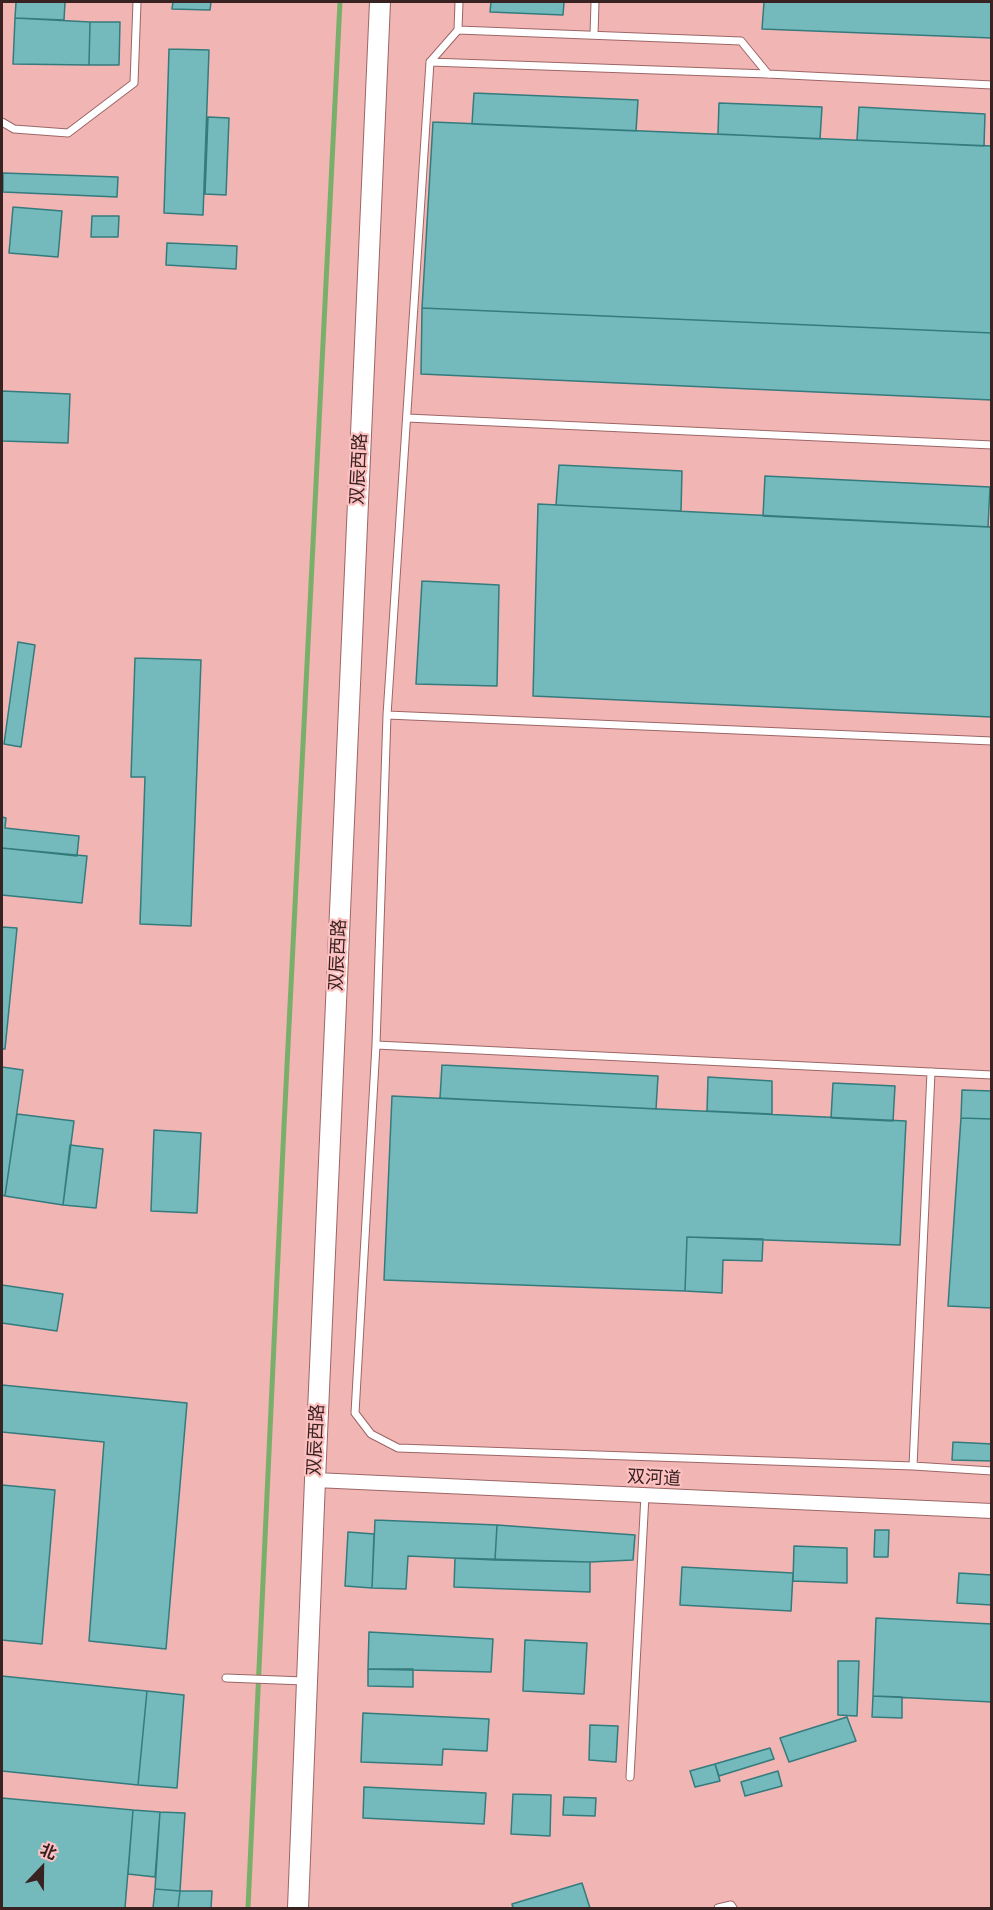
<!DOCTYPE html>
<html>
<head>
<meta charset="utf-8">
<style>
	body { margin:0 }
	#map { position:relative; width:993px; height:1910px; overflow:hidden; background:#f1b5b4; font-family:Mulish,"Noto Sans SC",sans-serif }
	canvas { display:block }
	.frame { position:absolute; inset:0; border:3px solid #392222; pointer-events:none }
	.north { position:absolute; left:12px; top:1838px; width:60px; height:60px; -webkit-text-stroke:4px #fec1c1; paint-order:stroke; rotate:22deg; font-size:16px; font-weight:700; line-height:24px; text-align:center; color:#392222 }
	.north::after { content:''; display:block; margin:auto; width:21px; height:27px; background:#392222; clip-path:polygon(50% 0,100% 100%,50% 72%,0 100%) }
</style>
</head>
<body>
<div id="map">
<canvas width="993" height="1910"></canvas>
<div class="frame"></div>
<div class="north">北</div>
</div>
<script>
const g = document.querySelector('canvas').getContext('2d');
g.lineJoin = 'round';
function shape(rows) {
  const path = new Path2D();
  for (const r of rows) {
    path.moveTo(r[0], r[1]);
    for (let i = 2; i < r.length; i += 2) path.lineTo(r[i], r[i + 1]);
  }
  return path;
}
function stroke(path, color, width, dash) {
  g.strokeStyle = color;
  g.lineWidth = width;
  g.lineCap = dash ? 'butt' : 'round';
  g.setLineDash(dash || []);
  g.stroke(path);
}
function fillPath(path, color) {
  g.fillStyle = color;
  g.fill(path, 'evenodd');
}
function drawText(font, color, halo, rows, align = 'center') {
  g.font = font + ' Mulish,"Noto Sans SC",sans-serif';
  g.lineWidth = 4.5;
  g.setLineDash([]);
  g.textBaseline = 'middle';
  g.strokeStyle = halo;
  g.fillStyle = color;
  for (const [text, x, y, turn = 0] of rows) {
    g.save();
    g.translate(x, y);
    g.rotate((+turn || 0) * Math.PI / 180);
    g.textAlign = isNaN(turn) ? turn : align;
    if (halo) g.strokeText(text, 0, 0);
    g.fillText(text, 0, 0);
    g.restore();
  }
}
const stream = shape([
	[248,1908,284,1126,340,2]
]);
const building = shape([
	[16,2,65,2,64,20,15,18,16,2],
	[173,2,211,2,210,10,172,9,173,2],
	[491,2,564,2,563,15,490,12,491,2],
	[764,2,992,2,992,38,762,29,764,2],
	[15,18,90,22,89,65,13,64,15,18],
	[90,22,120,22,119,65,89,65,90,22],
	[169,49,209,50,203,215,164,213,169,49],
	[474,93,638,100,636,131,472,124,474,93],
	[719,103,822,107,820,139,718,134,719,103],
	[859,107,985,114,984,146,857,140,859,107],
	[208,117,229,118,226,195,205,194,208,117],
	[433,122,992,146,992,333,422,308,433,122],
	[3,173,118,177,117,197,3,192,3,173],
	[13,207,62,211,58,257,9,253,13,207],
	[92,216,119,216,118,237,91,237,92,216],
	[167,243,237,246,236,269,166,265,167,243],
	[422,308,992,333,992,400,421,374,422,308],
	[2,391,70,394,68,443,2,441,2,391],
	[559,465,682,471,681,511,556,505,559,465],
	[765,476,990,487,988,527,763,516,765,476],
	[538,504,992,527,992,717,533,696,538,504],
	[422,581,499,585,497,686,416,684,422,581],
	[18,642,35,645,21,747,4,744,18,642],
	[135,658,201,660,191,926,140,924,145,777,131,777,135,658],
	[2,817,6,818,5,828,79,836,77,856,2,848,2,817],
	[2,848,87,856,82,903,2,895,2,848],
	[2,927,17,928,5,1049,2,1049,2,927],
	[442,1065,658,1076,656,1109,440,1098,442,1065],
	[2,1067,23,1070,5,1196,2,1195,2,1067],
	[708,1077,772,1081,772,1114,707,1111,708,1077],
	[833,1083,895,1086,893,1121,831,1118,833,1083],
	[962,1090,992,1091,992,1119,961,1118,962,1090],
	[392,1096,906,1121,900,1245,687,1237,685,1291,384,1280,392,1096],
	[17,1114,74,1121,63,1205,5,1196,17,1114],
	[961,1118,992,1119,992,1308,948,1306,961,1118],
	[154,1130,201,1133,197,1213,151,1211,154,1130],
	[70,1145,103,1149,96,1208,63,1205,70,1145],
	[687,1237,763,1239,762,1261,723,1260,722,1293,685,1291,687,1237],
	[2,1285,63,1294,57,1331,2,1323,2,1285],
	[2,1385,187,1403,166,1649,89,1641,104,1442,2,1432,2,1385],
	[953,1442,992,1444,992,1461,952,1460,953,1442],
	[2,1485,55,1490,42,1644,2,1640,2,1485],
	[375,1520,497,1525,495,1560,408,1556,406,1589,372,1588,375,1520],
	[497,1525,635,1535,633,1560,590,1562,495,1560,497,1525],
	[875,1530,889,1530,888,1557,874,1557,875,1530],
	[348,1532,374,1534,372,1588,345,1586,348,1532],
	[794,1546,847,1548,847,1583,793,1581,794,1546],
	[455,1558,590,1562,590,1592,454,1587,455,1558],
	[682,1567,793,1573,791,1611,680,1605,682,1567],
	[959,1573,992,1575,992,1605,957,1603,959,1573],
	[876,1618,992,1624,992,1702,873,1696,876,1618],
	[369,1632,493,1639,491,1672,368,1669,369,1632],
	[525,1640,587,1643,584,1694,523,1691,525,1640],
	[838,1661,859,1661,857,1716,838,1715,838,1661],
	[368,1669,413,1669,413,1687,368,1686,368,1669],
	[2,1676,147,1691,138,1785,2,1771,2,1676],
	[147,1691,184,1695,177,1788,138,1785,147,1691],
	[873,1696,902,1697,902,1718,872,1717,873,1696],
	[363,1713,489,1719,487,1751,443,1749,442,1765,361,1762,363,1713],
	[847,1717,856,1741,789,1762,780,1738,847,1717],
	[590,1725,618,1726,616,1762,589,1760,590,1725],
	[770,1748,774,1759,719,1776,715,1764,770,1748],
	[715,1764,720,1781,695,1787,690,1771,715,1764],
	[778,1771,782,1786,745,1796,741,1782,778,1771],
	[364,1787,486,1793,484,1824,363,1818,364,1787],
	[513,1794,551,1795,550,1836,511,1834,513,1794],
	[564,1797,596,1798,595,1816,563,1815,564,1797],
	[2,1798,133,1810,125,1908,2,1908,2,1798],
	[133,1810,160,1812,155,1877,128,1874,133,1810],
	[160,1812,185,1813,180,1891,155,1889,160,1812],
	[582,1883,590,1908,513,1908,512,1904,582,1883],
	[155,1889,180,1891,178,1908,153,1908,155,1889],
	[180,1891,212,1891,211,1908,178,1908,180,1891]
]);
const lane = shape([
	[458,30,459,2],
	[594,35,595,2],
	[430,62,458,30,741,41,768,74],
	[2,122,14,129,68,133,134,83,137,2],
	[407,418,992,445],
	[387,715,992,741],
	[376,1045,387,715,430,62,768,74,992,85],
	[992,1075,376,1045,355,1413,371,1434,398,1448,913,1466,992,1471],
	[913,1466,931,1072],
	[226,1678,304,1681],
	[630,1777,645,1495],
	[718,1908,731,1905,733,1908]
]);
const street = shape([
	[315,1480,992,1511]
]);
const secondary = shape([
	[298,1908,315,1480,380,2]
]);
const streetNames = [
	["双辰西路",359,469,-87],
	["双辰西路",338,955,-87],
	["双辰西路",316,1440,-87],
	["双河道",654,1478,3]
];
stroke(stream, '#79af6a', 5);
fillPath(building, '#74babd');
stroke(building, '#347b7d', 1.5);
stroke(lane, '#9c6666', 9);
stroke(street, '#9c6666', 16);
stroke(secondary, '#9c6666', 22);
stroke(lane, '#fff', 7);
stroke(street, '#fff', 14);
stroke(secondary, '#fff', 20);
drawText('18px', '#392222', '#fec1c1', streetNames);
</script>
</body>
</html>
